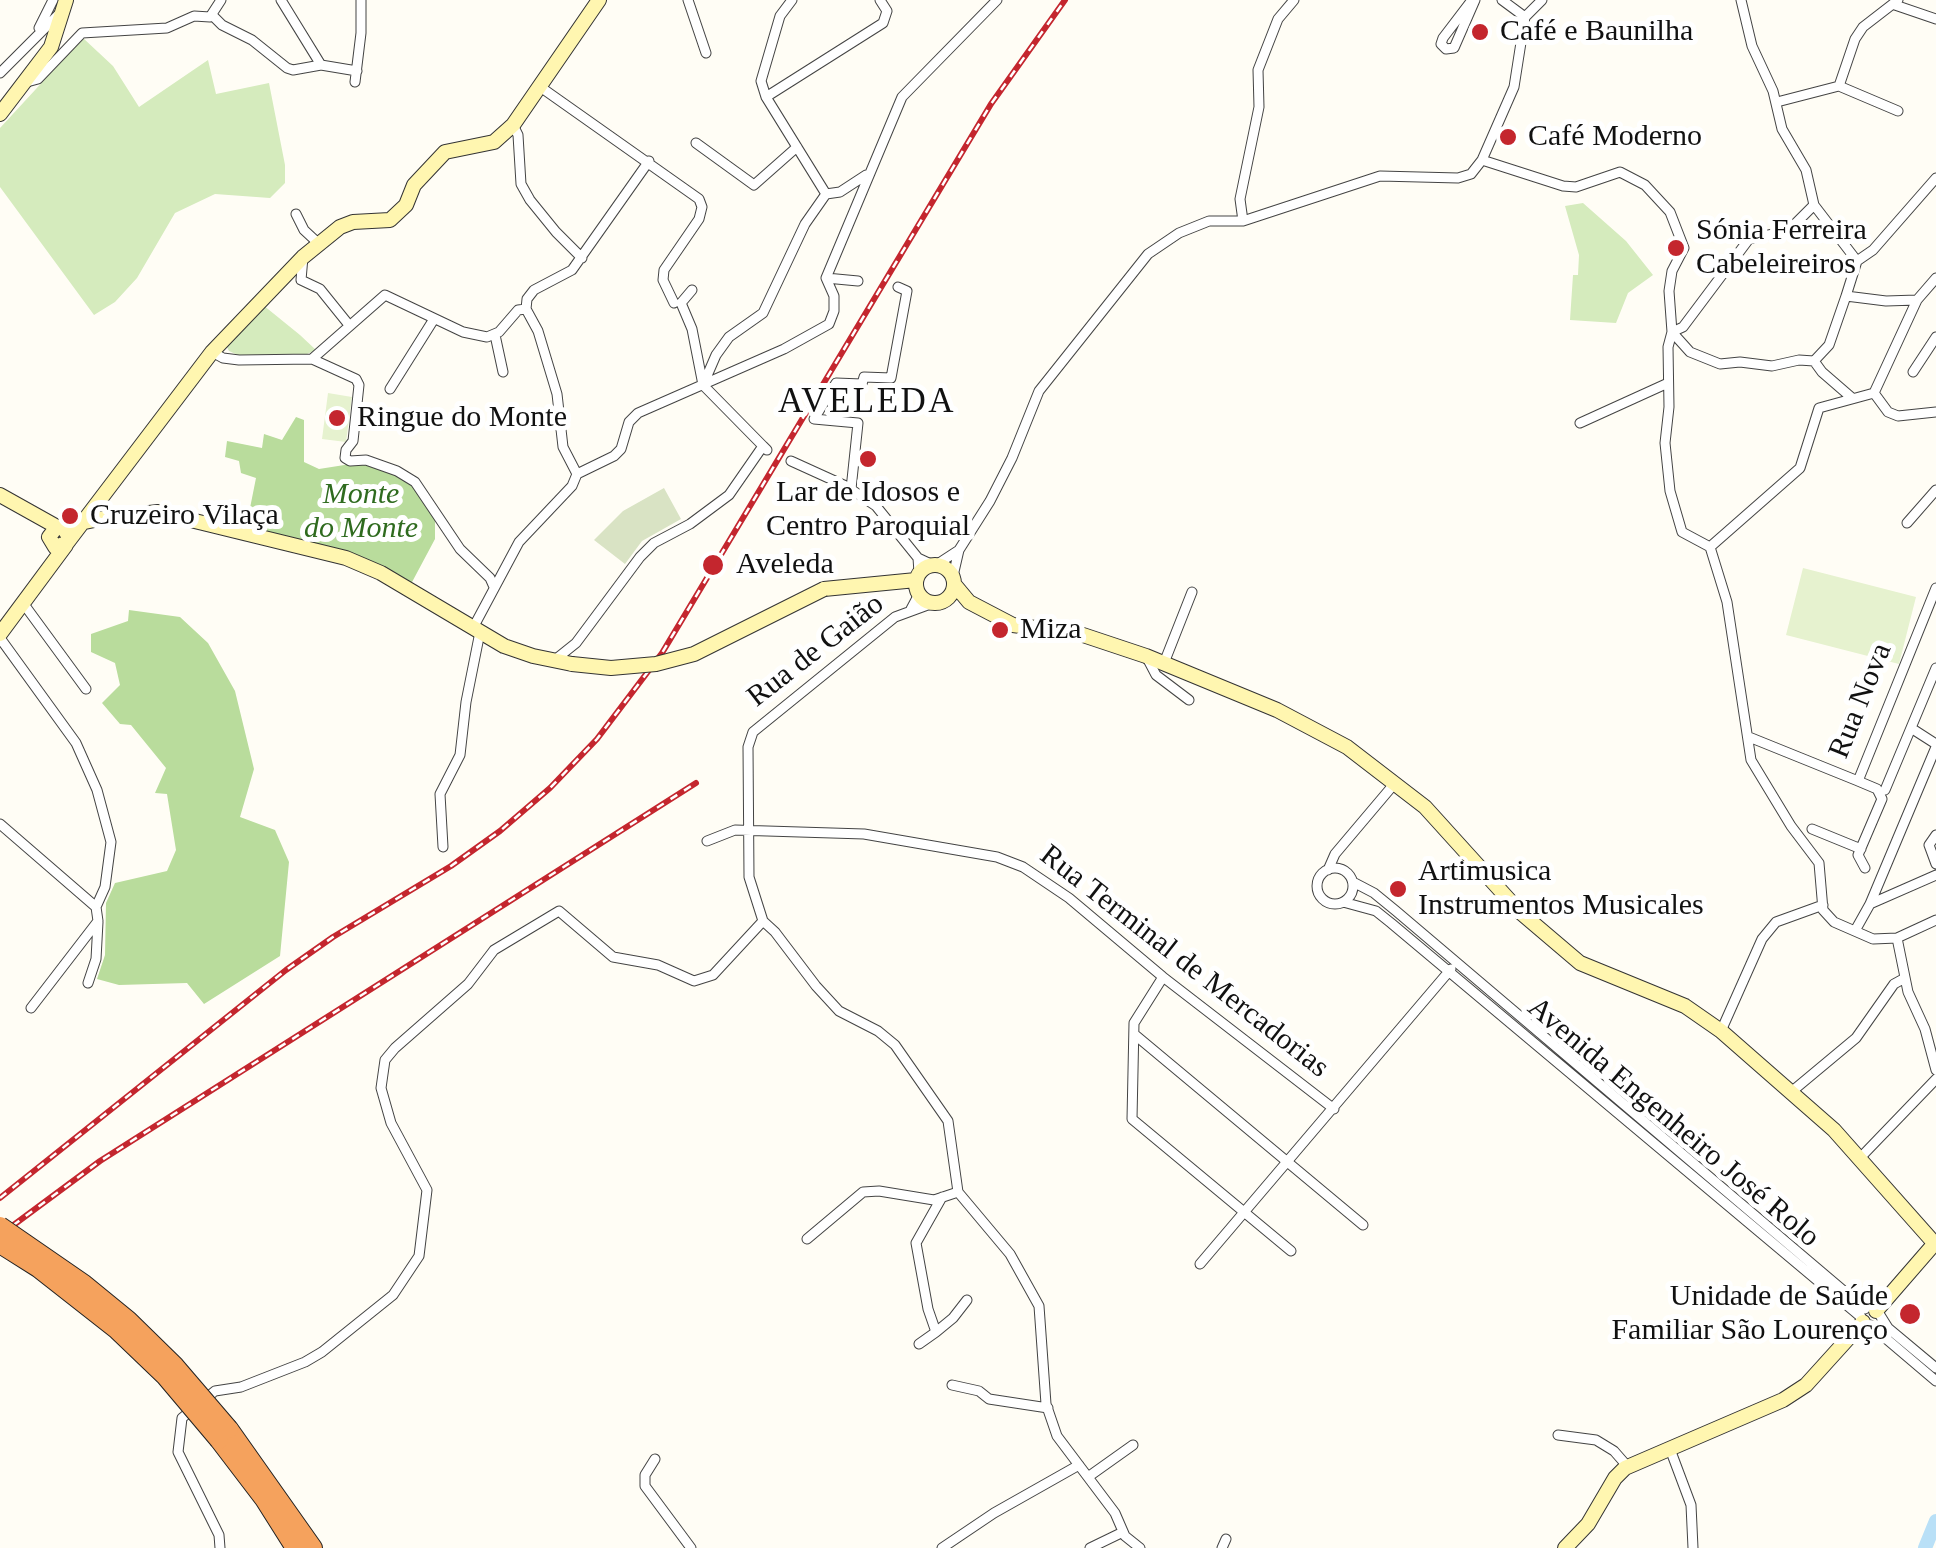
<!DOCTYPE html>
<html>
<head>
<meta charset="utf-8">
<style>
	body { margin:0 }
	canvas { display:block; background:#fffdf5 }
</style>
</head>
<body>
<canvas width="1936" height="1548"></canvas>
<script>
const g = document.querySelector('canvas').getContext('2d');
g.lineJoin = 'round';
function fillPath(path, color) {
  g.fillStyle = color;
  g.fill(path, 'evenodd');
}
function shape(rows) {
  const path = new Path2D();
  for (const r of rows) {
    if (r.length === 3) {
      path.moveTo(r[0] + r[2], r[1]);
      path.arc(r[0], r[1], r[2], 0, 2 * Math.PI);
      continue;
    }
    path.moveTo(r[0], r[1]);
    for (let i = 2; i < r.length; i += 2) path.lineTo(r[i], r[i + 1]);
  }
  return path;
}
function stroke(path, color, width, dash) {
  g.strokeStyle = color;
  g.lineWidth = width;
  g.lineCap = dash ? 'butt' : 'round';
  g.setLineDash(dash || []);
  g.stroke(path);
}
function drawText(font, color, halo, rows, align = 'center') {
  g.font = font + ' "Times New Roman",serif';
  g.lineWidth = 10;
  g.setLineDash([]);
  g.textBaseline = 'middle';
  g.strokeStyle = halo;
  g.fillStyle = color;
  for (const [text, x, y, turn = 0] of rows) {
    g.save();
    g.translate(x, y);
    g.rotate((+turn || 0) * Math.PI / 180);
    g.textAlign = isNaN(turn) ? turn : align;
    if (halo) g.strokeText(text, 0, 0);
    g.fillText(text, 0, 0);
    g.restore();
  }
}
const green = shape([
	[83,38,113,66,139,107,208,60,216,94,269,83,285,165,285,183,270,198,215,194,175,213,137,278,115,302,94,315,0,187,0,128],
	[1583,203,1626,241,1653,275,1628,293,1616,323,1570,320,1573,275,1578,275,1579,255,1565,206],
	[263,305,300,335,316,350,307,354,240,356,229,351,226,345]
]);
const forest = shape([
	[296,417,304,420,304,462,319,469,357,463,381,469,409,482,435,517,435,539,411,584,246,528,256,478,241,473,239,461,225,457,227,441,262,448,264,434,282,440],
	[129,610,180,617,208,643,235,691,254,769,240,817,275,830,289,862,280,956,204,1004,187,983,119,985,97,979,105,955,106,903,115,883,167,871,176,850,167,794,155,793,166,768,131,725,120,724,102,703,120,685,115,663,91,652,91,634,128,621]
]);
const cemetery = shape([
	[664,488,681,519,642,541,625,564,594,540,623,511]
]);
const pitch = shape([
	[328,393,352,397,346,442,322,439],
	[1803,568,1916,597,1899,664,1786,635]
]);
const river = shape([
	[1925,1548,1936,1521]
]);
const street = shape([
	[281,0,321,65],
	[688,0,706,53],
	[792,0,780,16,761,81,766,97,826,194],
	[1472,0,1443,38,1441,44,1446,49,1454,48,1475,0],
	[1502,0,1525,17],
	[1741,0,1752,46,1773,91,1782,129,1806,170,1814,205,1857,261],
	[1895,5,1936,19],
	[212,15,222,25,252,40,287,68,293,70,321,65,357,71],
	[39,28,53,0],
	[0,73,58,15],
	[27,82,38,79,82,33,167,28,194,16,210,17,221,0],
	[355,82,361,33,361,0],
	[539,86,699,199,702,207,699,219,664,270,663,280,674,303],
	[1839,86,1898,111],
	[766,97,883,23,887,11,880,0],
	[1777,102,1839,86,1855,39,1863,27,1898,0],
	[513,125,518,135,521,184,530,200,556,232,582,258],
	[696,143,754,185,797,147],
	[1482,160,1563,186,1576,187,1620,172,1645,185,1670,212,1684,248,1672,271,1669,291,1672,332,1668,347,1669,407,1665,443,1670,491,1682,532,1710,547],
	[296,214,304,230,318,243],
	[1243,221,1240,199,1259,107,1258,70,1278,19,1294,0],
	[303,257,301,280,320,289,349,325],
	[1857,261,1846,296,1886,301,1917,300,1936,278],
	[1857,261,1873,250,1936,178],
	[826,278,858,281],
	[692,290,681,303,692,329,703,385,763,446],
	[1917,300,1874,393,1888,412,1898,416,1936,412],
	[526,309,527,299,534,290,572,270,649,161],
	[526,309,538,331,557,394,563,447,577,474],
	[1672,332,1690,352,1720,364,1740,362,1772,366,1799,360,1814,361,1829,345,1846,296],
	[1672,332,1683,327,1749,239,1788,231,1814,205],
	[495,335,503,372],
	[212,352,223,358,239,360,312,359,385,295,463,332,487,337,499,332,518,310,526,309],
	[312,359,356,379,359,385,353,441,346,450,345,458,350,461,366,460,397,471,415,482,460,549,490,578,494,587],
	[1814,361,1822,372,1852,398],
	[1913,372,1936,337],
	[703,385,716,355,729,337,763,313,805,224,826,194,840,192,866,175],
	[390,389,434,319],
	[1874,393,1819,408,1800,468,1710,547,1727,602,1751,760,1791,826,1819,863,1823,910,1834,922,1873,939,1897,938,1936,920],
	[1580,423,1668,383],
	[791,461,846,486,876,506,918,558,933,565],
	[851,489,858,423,814,419,836,383,862,384,864,377,891,378,907,291,898,287],
	[1907,523,1936,490],
	[918,558,919,573],
	[936,565,959,550],
	[953,576,959,550,990,501,1012,458,1039,391,1148,254,1179,233,1209,221,1243,221,1380,176,1458,178,1471,174,1482,160,1514,87,1525,17,1542,0],
	[23,603,86,689],
	[933,603,895,617,753,732,748,747,749,877,763,921,775,932,816,986,839,1011,878,1031,895,1045,948,1121,958,1192,1010,1254,1039,1306,1046,1404,1057,1436,1115,1513,1125,1536,1140,1548],
	[911,609,919,594],
	[473,628,519,542,572,486,577,474,614,456,621,449,629,422,638,413,784,349,829,324,834,311,834,296,826,278,902,97,997,0],
	[0,638,76,743,97,790,111,842,105,887,96,907],
	[1146,656,1156,675,1189,700],
	[556,659,576,643,640,557,654,543,690,524,729,495,763,446,767,450],
	[1164,663,1192,592],
	[1911,728,1936,744],
	[1749,737,1858,781,1936,588],
	[1858,781,1877,789,1882,799,1858,855,1865,868],
	[1885,790,1936,668],
	[0,824,96,907],
	[1812,829,1861,849],
	[1936,835,1929,845,1936,864],
	[707,841,735,830,864,834,997,857,1023,867,1069,898,1163,977,1334,1109],
	[443,847,440,794,460,755,466,702,480,632],
	[1335,886,18],
	[1328,870,1335,854,1395,783],
	[1353,882,1374,893,1396,911,1865,1309],
	[1343,902,1376,911,1391,923,1861,1317],
	[1870,904,1936,875],
	[1856,929,1870,904,1936,747],
	[1897,938,1908,992,1925,1029,1936,1070],
	[1163,977,1134,1023,1132,1119,1291,1251],
	[88,983,96,959,98,922],
	[31,1008,98,921,96,907],
	[1721,1031,1762,939,1776,922,1823,905],
	[1134,1034,1363,1225],
	[1790,1093,1856,1038,1894,984,1905,978],
	[1860,1158,1936,1079],
	[942,1197,916,1243,928,1309,936,1332,953,1318,967,1300],
	[807,1239,863,1192,879,1191,934,1200,958,1192],
	[1200,1264,1451,969],
	[1878,1312,1888,1328,1936,1368],
	[1870,1325,1936,1381],
	[919,1344,936,1332],
	[952,1385,979,1391,989,1399,1048,1408],
	[1558,1435,1596,1440,1614,1451,1628,1467],
	[1670,1449,1691,1505,1693,1548],
	[655,1459,645,1475,645,1486,691,1548],
	[1088,1477,1133,1445],
	[220,1548,219,1535,178,1452,182,1418,215,1391,241,1387,305,1362,322,1352,393,1295,419,1256,427,1190,391,1123,381,1088,385,1060,395,1048,468,984,494,950,559,911,613,957,658,965,694,981,713,975,763,921],
	[942,1548,994,1513,1079,1465],
	[1090,1548,1123,1532],
	[1222,1548,1226,1539]
]);
const secondary = shape([
	[0,114,51,47,66,0],
	[0,495,59,528],
	[64,529,69,537,67,543,55,547,49,537,56,528,104,518,158,512,346,558,381,573,504,646,533,656,572,664],
	[67,543,212,352,303,257,340,227,353,222,390,220,406,205,414,185,445,152,494,142,513,125,599,0],
	[935,584,19],
	[954,584,969,602,1013,625,1080,634,1146,656,1277,710,1347,747,1425,807,1520,912,1580,963,1685,1006,1721,1031,1834,1130,1936,1245],
	[824,589,916,580],
	[0,634,66,545],
	[1876,1311,1935,1243],
	[1565,1548,1588,1524,1615,1478,1625,1468,1783,1400,1806,1385,1863,1322]
]);
const highway = shape([
	[229,1429,313,1548],
	[219,1440,264,1499,295,1548]
]);
const rail = shape([
	[0,1198,286,970,333,937,451,866,500,831,550,788,597,739,662,653,991,104,1065,0],
	[0,1235,100,1161,696,783]
]);
const secondaryBridge = shape([
	[572,664,611,668,656,664,694,654,824,589]
]);
const highwayBridge = shape([
	[0,1226,84,1284,128,1320,175,1366,229,1429],
	[0,1244,38,1268,117,1330,165,1376,219,1440]
]);
const markers = [
	[1480,32,10,"#c4262e"],
	[1508,137,10,"#c4262e"],
	[1676,248,10,"#c4262e"],
	[337,418,10,"#c4262e"],
	[868,459,10,"#c4262e"],
	[70,516,10,"#c4262e"],
	[713,565,12,"#c4262e"],
	[1000,630,10,"#c4262e"],
	[1398,889,10,"#c4262e"],
	[1910,1314,12,"#c4262e"]
];
const poiNames = [
	["Café e Baunilha",1500,32],
	["Café Moderno",1528,137],
	["Sónia Ferreira",1696,231],
	["Cabeleireiros",1696,265],
	["Ringue do Monte",357,418],
	["Lar de Idosos e",868,493,"center"],
	["Centro Paroquial",868,527,"center"],
	["Cruzeiro Vilaça",90,516],
	["Aveleda",736,565],
	["Miza",1020,630],
	["Artimusica",1418,872],
	["Instrumentos Musicales",1418,906],
	["Unidade de Saúde",1888,1297,"right"],
	["Familiar São Lourenço",1888,1331,"right"]
];
const parkNames = [
	["Monte",361,495],
	["do Monte",361,529]
];
const streetNames = [
	["Rua de Gaião",816,651,-38],
	["Rua Nova",1861,701,-68],
	["Rua Terminal de Mercadorias",1184,962,38],
	["Avenida Engenheiro José Rolo",1673,1123,40]
];
const quarterNames = [
	["AVELEDA",867,403]
];
fillPath(green, '#d5ebbd');
fillPath(forest, '#b9dc9c');
fillPath(cemetery, '#d9e3c4');
fillPath(pitch, '#e6f2cf');
stroke(river, '#b9e0f7', 14);
stroke(street, '#444', 11);
stroke(secondary, '#333', 16);
stroke(highway, '#222', 20);
stroke(street, '#fff', 9);
stroke(secondary, '#fff6b0', 14);
stroke(highway, '#f5a25d', 18);
stroke(rail, '#c4262e', 6);
stroke(rail, '#fff', 2.5, [8]);
stroke(secondaryBridge, '#333', 16, []);
stroke(highwayBridge, '#222', 20, []);
stroke(secondaryBridge, '#fff6b0', 14);
stroke(highwayBridge, '#f5a25d', 18);
for (const [x, y, r, color] of markers) {
  const dot = new Path2D();
  dot.arc(x, y, r, 0, 2 * Math.PI);
  g.fillStyle = color;
  g.fill(dot);
  stroke(dot, '#fff', 4);
}
drawText('30px', '#111', '#fff', poiNames, 'left');
drawText('italic 30px', '#2f6b1f', '#fff', parkNames);
drawText('30px', '#111', '#fff', streetNames);
g.letterSpacing = '2.5px';
drawText('35px', '#111', '#fff', quarterNames);
g.letterSpacing = '0px';
</script>
</body>
</html>
